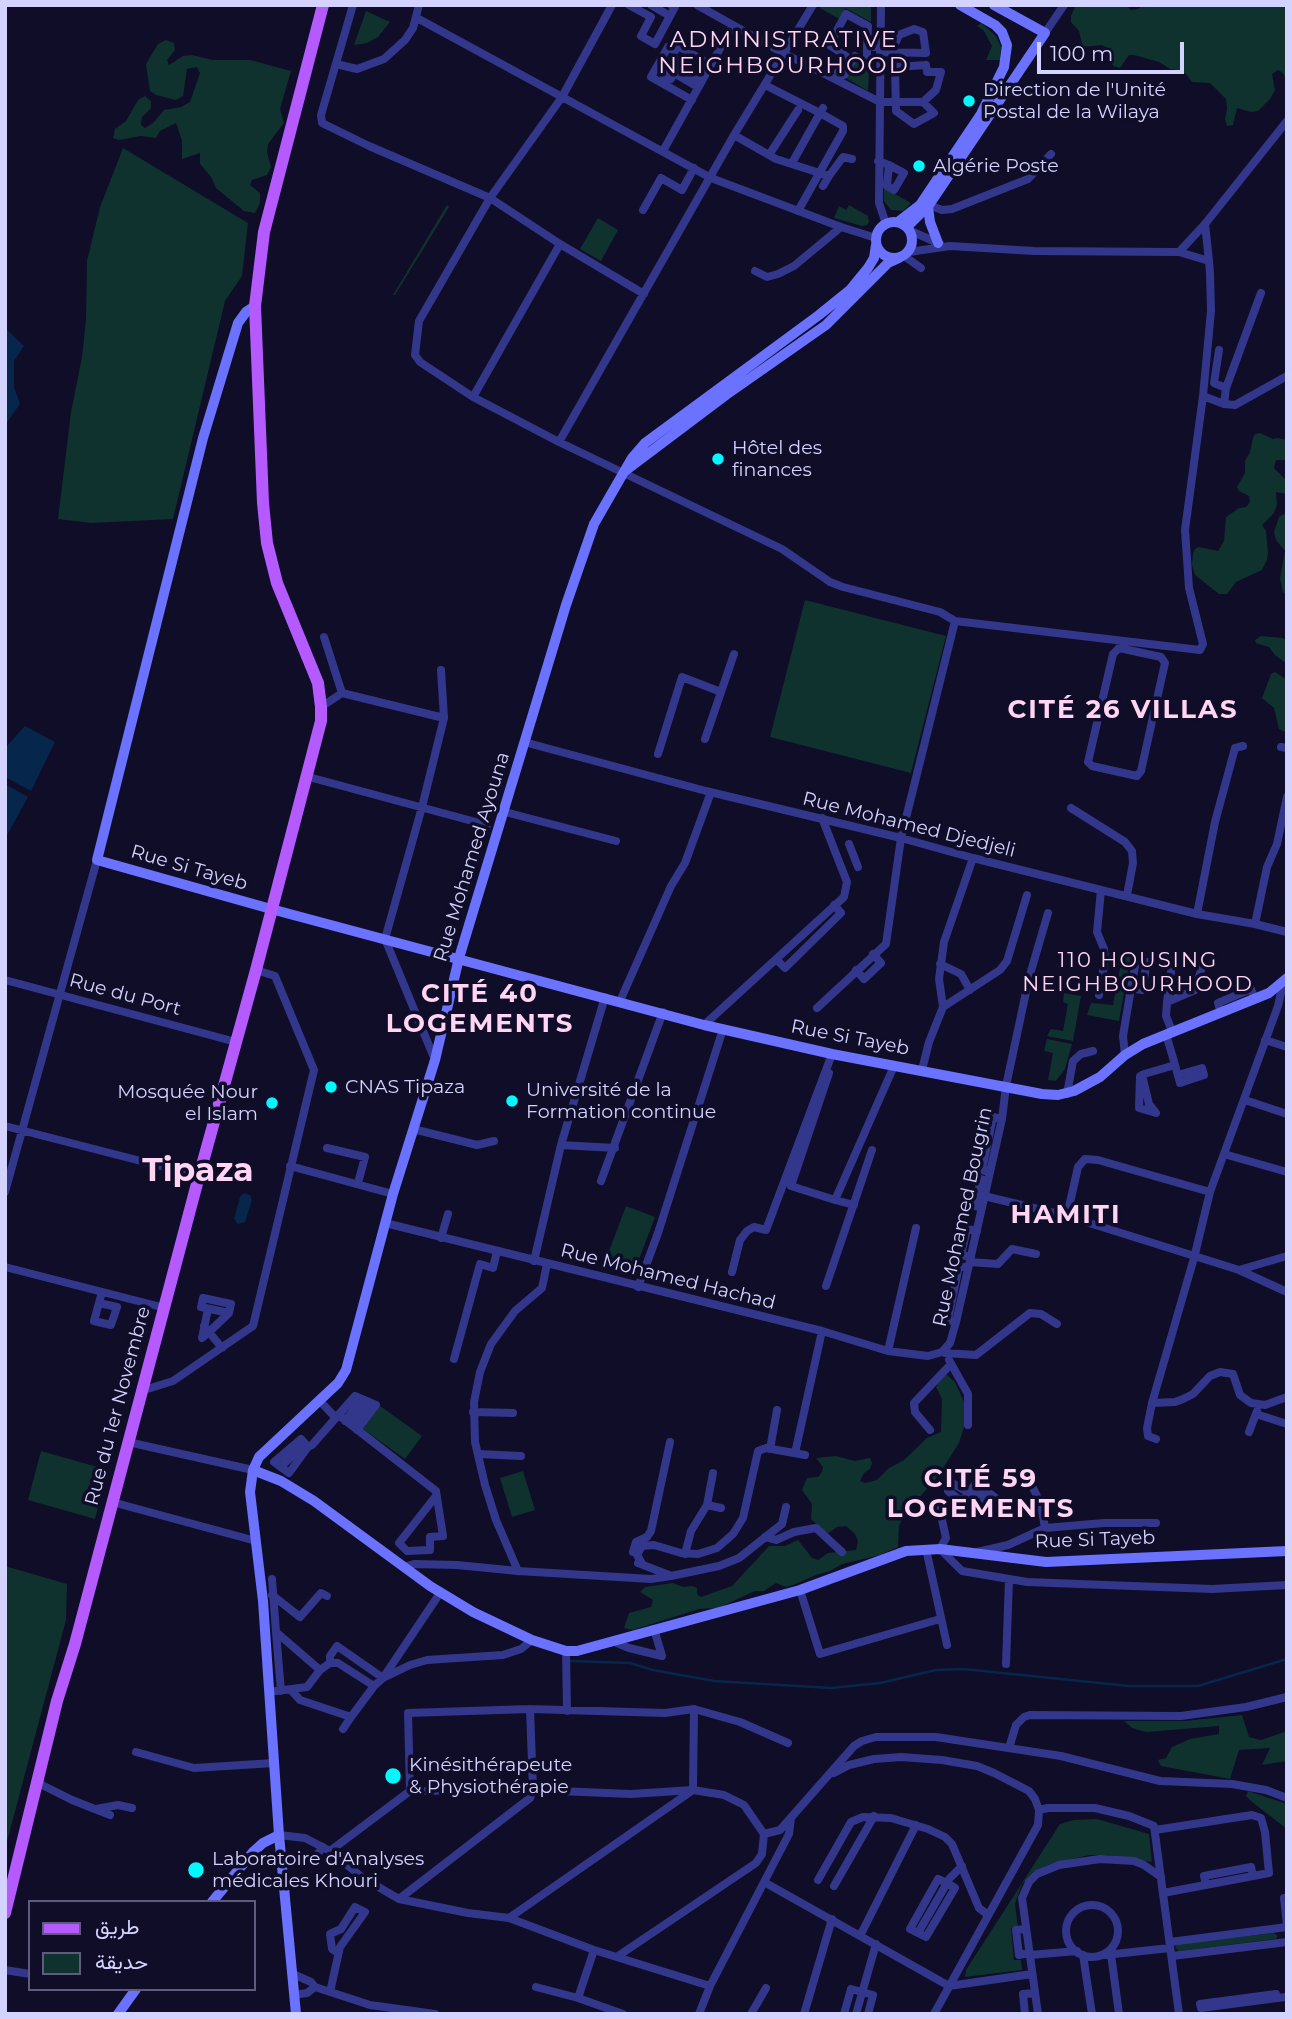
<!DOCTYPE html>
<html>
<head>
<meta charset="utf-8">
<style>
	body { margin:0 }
	#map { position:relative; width:1292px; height:2019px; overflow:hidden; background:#0f0d27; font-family:Montserrat,Vazirmatn,sans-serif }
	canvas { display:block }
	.frame { position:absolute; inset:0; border:7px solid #d4d3ff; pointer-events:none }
	.legend { position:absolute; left:28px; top:1900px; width:228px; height:91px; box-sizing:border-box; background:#0f0d27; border:2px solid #5e5c7d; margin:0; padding:9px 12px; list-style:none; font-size:21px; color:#d4d3ff }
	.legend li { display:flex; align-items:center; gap:14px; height:35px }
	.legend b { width:35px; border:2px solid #5e5c7d }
	.scale { position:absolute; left:1037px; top:42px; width:147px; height:32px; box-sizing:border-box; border:4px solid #d4d3ff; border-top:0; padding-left:9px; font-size:21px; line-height:24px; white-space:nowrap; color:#d4d3ff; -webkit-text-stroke:5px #0f0d27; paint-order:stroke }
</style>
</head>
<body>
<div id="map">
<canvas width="1292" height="2019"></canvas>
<div class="frame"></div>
<ul class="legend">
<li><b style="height:9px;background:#b45aff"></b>طريق</li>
<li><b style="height:19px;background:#0f322e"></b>حديقة</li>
</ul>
<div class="scale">100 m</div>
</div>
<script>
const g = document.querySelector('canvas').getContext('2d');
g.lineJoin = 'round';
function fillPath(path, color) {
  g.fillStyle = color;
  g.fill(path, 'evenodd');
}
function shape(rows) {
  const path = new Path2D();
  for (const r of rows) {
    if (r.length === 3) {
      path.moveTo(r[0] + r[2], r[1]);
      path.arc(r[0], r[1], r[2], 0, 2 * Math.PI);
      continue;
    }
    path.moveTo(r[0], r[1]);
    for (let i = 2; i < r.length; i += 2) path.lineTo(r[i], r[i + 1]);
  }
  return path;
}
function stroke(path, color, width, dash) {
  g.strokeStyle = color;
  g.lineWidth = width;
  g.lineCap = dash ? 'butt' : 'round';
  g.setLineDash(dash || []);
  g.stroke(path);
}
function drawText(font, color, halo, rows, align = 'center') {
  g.font = font + ' Montserrat,sans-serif';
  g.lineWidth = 7;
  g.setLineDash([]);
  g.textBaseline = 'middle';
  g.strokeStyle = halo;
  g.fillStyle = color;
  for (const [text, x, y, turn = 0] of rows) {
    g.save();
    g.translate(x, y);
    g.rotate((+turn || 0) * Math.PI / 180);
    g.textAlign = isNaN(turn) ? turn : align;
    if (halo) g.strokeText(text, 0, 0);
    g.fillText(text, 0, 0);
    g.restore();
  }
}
const green = shape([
	[822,5,871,5,871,22,845,8,839,19,820,8],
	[1076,5,1126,5,1131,10,1138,9,1143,5,1287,5,1287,81,1283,73,1278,70,1272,74,1275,90,1270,99,1258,111,1251,112,1237,108,1233,125,1227,126,1225,119,1227,109,1226,99,1210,83,1192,82,1186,74,1178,70,1170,69,1159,62,1134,55,1129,55,1120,68,1113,66,1107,48,1102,45,1083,47,1079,31,1071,22,1071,16],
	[366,11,390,22,378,37,367,43,354,45],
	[981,23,996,36,1001,47,1000,60,986,60,992,46,984,31,977,26],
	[166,40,174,43,175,50,167,60,169,65,183,56,192,55,212,60,250,60,291,71,280,109,284,123,268,144,267,152,271,167,267,175,252,180,250,185,260,193,260,203,255,213,244,211,216,188,211,177,200,164,200,153,182,159,182,141,176,123,160,131,156,138,141,136,119,140,113,138,115,129,126,121,138,100,145,96,151,101,151,108,142,117,141,125,145,128,153,123,164,110,181,107,190,102,200,73,197,67,187,69,183,96,176,100,156,95,150,91,146,64,158,44],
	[855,61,869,69,868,91,846,78],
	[123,148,248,223,242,276,225,301,173,519,91,523,58,519,71,412,82,357,86,320,87,261,100,207],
	[884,188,911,203,903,211,891,210,884,201],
	[447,205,449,207,395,295,393,295],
	[849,205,868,216,869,222,867,225,862,226,834,218,839,206,846,210],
	[598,218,618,230,601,261,580,249],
	[1260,433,1273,439,1277,438,1287,440,1287,460,1276,460,1274,468,1287,481,1287,494,1276,492,1277,505,1274,513,1262,525,1266,531,1268,553,1267,560,1262,570,1236,582,1227,594,1219,594,1195,575,1192,565,1193,554,1195,549,1199,547,1218,551,1224,541,1226,517,1239,508,1246,507,1250,502,1249,496,1239,491,1237,487,1245,473,1245,461,1250,452,1253,438,1255,434],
	[1287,512,1287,596,1283,592,1280,578,1285,551,1276,540,1274,532,1279,517],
	[805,600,946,636,911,773,770,737],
	[1261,636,1283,638,1287,641,1287,664,1275,655,1269,647,1256,643,1255,640],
	[1275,672,1287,680,1287,733,1279,729,1274,708,1262,698,1271,674],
	[1123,953,1131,954,1119,1021,1087,1015,1091,1003,1113,1005],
	[1064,993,1081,996,1073,1041,1047,1036,1051,1029,1063,1031,1068,1004,1063,1002],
	[1047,1039,1072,1044,1065,1069,1056,1081,1048,1080,1053,1053,1044,1051],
	[626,1206,655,1217,635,1270,606,1259],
	[947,1375,955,1382,965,1404,965,1424,959,1443,938,1476,905,1514,899,1526,898,1547,880,1555,842,1564,830,1571,816,1575,793,1585,786,1587,776,1583,764,1591,755,1591,718,1608,699,1609,633,1630,624,1628,629,1613,651,1607,653,1600,640,1592,645,1587,673,1583,683,1587,692,1586,697,1588,697,1594,701,1597,732,1586,769,1546,785,1546,798,1540,812,1558,818,1560,828,1553,856,1550,858,1541,855,1534,846,1526,837,1527,827,1534,811,1519,812,1504,802,1490,807,1478,818,1477,822,1472,823,1467,816,1458,836,1456,855,1461,870,1458,872,1463,870,1469,864,1473,860,1481,865,1483,877,1480,889,1468,904,1460,927,1438,941,1432,942,1399,936,1387,940,1379],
	[380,1406,422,1436,405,1459,363,1429],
	[41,1451,108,1470,95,1519,28,1500],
	[523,1471,535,1510,512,1517,500,1478],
	[5,1566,67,1584,66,1620,5,1849],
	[1242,1715,1249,1737,1261,1740,1287,1731,1287,1761,1262,1765,1270,1748,1239,1750,1230,1779,1161,1766,1158,1760,1166,1758,1172,1747,1190,1739,1219,1734,1219,1726,1146,1732,1132,1728,1124,1721,1185,1721],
	[1248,1791,1287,1804,1287,1829,1252,1802,1246,1796],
	[1097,1819,1149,1834,1152,1862,1107,1855,1090,1855,1050,1864,1033,1872,1022,1884,1015,1904,1018,1927,1011,1928,1014,1960,1021,1960,1022,1970,965,1977,966,1970,1060,1824,1074,1820],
	[1274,1933,1278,1936,1276,1939,1179,1951,1175,1947,1178,1944]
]);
const water = shape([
	[5,328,24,346,14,361,14,387,20,404,5,425],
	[25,726,55,742,31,791,5,777,5,748],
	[5,784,28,797,5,839],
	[244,1193,250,1195,252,1200,245,1222,238,1224,234,1219,240,1197]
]);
const stream = shape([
	[571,1661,630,1663,653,1670,714,1681,831,1688,880,1683,936,1670,963,1669,1129,1686,1198,1686,1287,1659]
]);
const street = shape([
	[353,5,321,115,322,123,369,146,490,198,560,244,644,294],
	[612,5,562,97,490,198,419,321,415,355,420,362,473,397,559,442,782,549,830,582,843,587,940,612,955,621,1200,650,1203,644,1189,588,1185,530,1203,396,1211,311,1210,273,1209,261,1179,252],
	[629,5,651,17,641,36,655,44,670,16,651,5],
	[697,5,783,53,880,102,895,102],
	[881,5,879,203,886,224],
	[670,16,675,7,671,5],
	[417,18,711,178,841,227,876,238],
	[1045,33,1064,5],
	[867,47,867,64,855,56,844,75,838,72,846,56,829,45,846,14,868,26,867,47,880,47],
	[880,52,926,53,923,32,914,29,899,35,896,42,891,46,891,52],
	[336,64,357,69,384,59,405,40,413,28,419,5],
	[926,65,927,72,941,72,936,90,923,102,934,113,914,124,896,111,895,67,926,65],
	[765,85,820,113,823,108],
	[698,87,674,73,671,79,664,76,674,58,681,62,678,67,702,81],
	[692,100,651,77,668,47,675,51,678,46,711,65],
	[896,102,923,102],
	[734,135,776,159,829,176,843,157,852,159],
	[663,151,733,25],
	[769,155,798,110],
	[878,161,889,165,904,173,894,190,887,186,889,165],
	[792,163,820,113,843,126,843,131,798,211],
	[823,186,829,176],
	[929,205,942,210,952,209,1028,179,1051,154],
	[643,210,661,178,682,190,694,168],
	[1205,224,1209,261],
	[911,231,940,244],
	[909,252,950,246,1034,251,1179,252,1205,224,1287,121],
	[904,256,921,268],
	[755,271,767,277,778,274,794,266,841,227],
	[1219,350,1214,383,1226,388],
	[1203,396,1224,404,1235,405,1287,376],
	[473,397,560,244],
	[1224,404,1226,388,1261,293],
	[559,442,734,135,813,5],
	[324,637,342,693],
	[1119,648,1161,657,1165,663,1141,771,1137,776,1092,766,1088,762,1113,654,1119,648],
	[321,707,342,693,444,718],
	[705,739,734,654],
	[524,742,706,791,901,838,973,858,1197,914,1255,924,1287,932],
	[1281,747,1287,748],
	[658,754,682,677,721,692],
	[305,776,487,825],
	[1071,808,1125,842,1132,851,1133,863,1127,895],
	[505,812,616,841],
	[849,844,858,867],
	[1197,914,1215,822,1235,748,1243,746],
	[1255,924,1267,867,1277,844,1287,797],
	[776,959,785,968,841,913,834,905],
	[940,964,961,974,970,990],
	[856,970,864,979,881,963,873,954],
	[5,980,236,1042],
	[1099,995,1105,959,1104,949,1097,932,1101,890],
	[620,1001,671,886,685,863,711,792],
	[1167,1002,1173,957,1203,964,1195,990,1167,1002,1166,1016,1172,1031],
	[943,1007,1000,970,1007,961,1027,895],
	[817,1008,886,944,901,838,955,621],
	[1221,1012,1218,1003,1251,989,1255,999],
	[704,1025,844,897,847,882,822,818],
	[1166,1034,1175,1065,1180,1083,1204,1075,1202,1068,1178,1075],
	[1265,1040,1287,1047],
	[1125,1055,1123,1036,1131,988,1136,961,1147,962,1142,990,1131,988],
	[435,1060,385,939,422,807,444,718,441,670],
	[922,1070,929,1042,943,1007,939,979,944,942,973,858],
	[829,1073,791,1186,835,1200,894,1066],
	[1142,1075,1149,1104,1156,1113,1139,1108,1140,1076,1144,1074,1175,1065],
	[1067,1094,1073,1061,1081,1054,1093,1051],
	[1245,1100,1287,1114],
	[5,1126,199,1176],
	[413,1129,477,1145,494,1141],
	[561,1145,615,1148],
	[327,1148,365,1157,358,1183],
	[1224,1154,1287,1172],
	[290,1166,393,1194],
	[990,1172,982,1170,993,1117,1002,1119],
	[601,1181,663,1012],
	[5,1192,97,860],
	[984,1196,1067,1216,1239,1270,1287,1256],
	[835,1200,854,1205],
	[982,1208,975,1206,981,1179,988,1181],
	[1067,1216,1078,1167,1085,1159,1098,1160,1210,1192],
	[385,1223,822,1331,888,1351,928,1356,942,1352,950,1343,956,1322,1002,1119,1006,1086,1029,978,1048,913],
	[441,1238,448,1214],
	[971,1257,961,1255,967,1229,977,1231],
	[534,1261,561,1145,605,997],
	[970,1262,998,1264,1012,1249,1036,1254],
	[5,1267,165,1308],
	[1239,1270,1287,1292],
	[732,1272,740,1240,747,1231,754,1227,766,1230,832,1054],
	[826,1286,872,1150],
	[638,1287,658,1233,723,1029],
	[99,1303,117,1307,111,1325,94,1321,102,1292],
	[956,1322,948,1320,959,1266,968,1268],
	[204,1326,209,1332,202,1338,208,1309],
	[222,1348,209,1332,229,1313,231,1304,203,1298,201,1307,229,1313],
	[888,1351,916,1228],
	[945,1353,976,1355,1030,1313,1041,1314,1057,1324],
	[454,1359,480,1264,493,1268,497,1251],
	[949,1360,968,1394,968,1425],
	[141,1391,173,1381,253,1326,314,1070,275,976,256,970],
	[320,1401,333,1415,341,1417,436,1491,443,1536,430,1537,430,1550,407,1551,399,1543,436,1496],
	[1152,1403,1175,1402,1183,1399,1193,1394,1210,1376,1220,1372,1233,1374,1240,1395,1251,1403,1265,1405,1287,1397],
	[473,1412,513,1413],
	[1256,1414,1287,1424],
	[345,1421,362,1399],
	[351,1425,369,1402],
	[930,1430,915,1412,914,1403,951,1364],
	[1249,1432,1257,1411],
	[1156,1439,1148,1436,1147,1428,1152,1403,1194,1258,1210,1192,1278,1006,1283,984],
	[128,1442,253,1470],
	[308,1447,289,1473,274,1462,301,1439,308,1447,312,1445,355,1396,376,1405,357,1430],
	[770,1449,777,1410],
	[795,1453,822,1331],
	[478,1454,521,1456],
	[281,1467,301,1447,308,1447],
	[713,1473,707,1505,721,1508],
	[1026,1478,1033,1488,1041,1504,1045,1528],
	[960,1500,948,1491,952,1483,969,1493,976,1483,1002,1503,998,1509,990,1509,981,1493,939,1506,946,1538,940,1549,962,1571,1027,1582,1212,1589,1287,1585],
	[112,1502,256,1541],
	[765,1537,776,1540,794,1532,816,1528,842,1552],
	[926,1549,947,1645],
	[633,1552,636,1542,647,1537,651,1531,670,1442],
	[977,1552,1008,1545,1045,1528,1104,1523,1156,1523],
	[685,1554,691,1531,707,1505],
	[638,1563,669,1575],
	[643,1565,637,1555,642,1546,654,1545,681,1553,698,1554,717,1548,733,1534,743,1518,758,1451,766,1448,805,1455],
	[403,1567,414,1564,457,1565,518,1571,651,1579,671,1576,719,1566,739,1558,782,1524,786,1507],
	[518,1571,496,1520,485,1485,475,1442,474,1402,480,1372,491,1344,515,1311,542,1288,547,1264],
	[272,1579,276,1632,320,1670],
	[800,1590,820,1654,940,1619],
	[272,1595,300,1617,321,1593,327,1596],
	[276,1632,281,1691],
	[612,1641,629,1648,662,1656,654,1629],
	[566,1650,567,1711],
	[330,1663,330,1656,337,1646,383,1678,440,1593],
	[1006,1664,1009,1579],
	[291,1690,300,1700,351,1717,374,1686],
	[269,1692,307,1687,320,1670,330,1663,338,1663,374,1686,383,1678,410,1665,427,1660,503,1655,521,1649,532,1640],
	[343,1729,351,1717],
	[1009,1748,1016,1725,1024,1717,1030,1715,1181,1716,1246,1707,1287,1697],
	[136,1752,194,1768,274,1763],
	[834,1773,849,1765,874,1759,901,1757,942,1760,977,1766,994,1773,1029,1791,1035,1799,1039,1810,1038,1825,934,2014],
	[36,1782,72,1800,110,1815],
	[410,1791,533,1790,631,1794,693,1790,724,1795,744,1805,764,1834,762,1854,756,1863,618,1956],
	[96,1809,118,1805,132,1808],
	[1039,1810,1048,1808,1095,1808,1129,1816,1154,1826,1179,2014],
	[1155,1830,1252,1815,1261,1818,1265,1832,1269,1873,1163,1893],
	[764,1834,780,1830,854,1746,862,1741,876,1737,936,1737,1061,1756,1160,1781,1232,1784,1266,1790,1287,1798],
	[279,1835,305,1838,330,1851,363,1878,399,1899,468,1913,509,1918,594,1950,710,1986],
	[330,1851,410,1791,408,1713,530,1709,665,1713,694,1709,740,1722,788,1743],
	[303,1856,315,1857,323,1847],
	[818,1880,851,1822,863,1817,891,1818,928,1829,945,1837,952,1844,979,1908,988,1915],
	[764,1882,949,1986,1032,1974],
	[1206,1885,1204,1876,1251,1867,1253,1876],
	[834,1886,874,1816],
	[1284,1898,1287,1925],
	[399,1899,530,1798,533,1790,530,1709],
	[1092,1931,26],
	[509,1918,693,1790,694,1709],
	[1026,1929,1016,1930,1019,1955,1029,1953],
	[918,1933,926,1937,955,1888,947,1883,938,1879,910,1929,918,1933,947,1883,949,1879,962,1866],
	[861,1934,916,1825],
	[1170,1942,1287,1927],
	[1111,1954,1119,2014],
	[1030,1955,1077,1951],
	[1083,1955,1092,2014],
	[1105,1955,1170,1948],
	[1172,1956,1287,1942],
	[5,1970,30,1974],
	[293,1974,311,1982,315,1987,370,2005,435,2014],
	[536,1987,578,1998,623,2014],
	[330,1992,340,1947,365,1912,355,1907,341,1929,330,1934,332,1949,338,1953],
	[294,1995,307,1993,315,1987],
	[578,1998,594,1950],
	[1277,1998,1276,1994,1200,2004,1201,2008,1277,1998,1287,1997],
	[699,2014,710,1986,789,1834,791,1818],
	[751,2014,766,1988],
	[804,2014,832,1919],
	[844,2014,851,1989,873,1995,868,2014],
	[856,2014,876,1944],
	[1025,2014,1023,1994,1035,1993],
	[1038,2014,1022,1898,1029,1882,1037,1874,1059,1865,1100,1859,1134,1861,1144,1865,1161,1877]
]);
const secondary = shape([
	[928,207,930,222,938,243],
	[894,240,18],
	[898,222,920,205,981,114,1004,67,1007,45,1002,32,995,25,960,5],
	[907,227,929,205,1045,33,994,5],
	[255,306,246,312,238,323,203,438,97,860,271,909,704,1025,832,1054,1042,1094,1058,1095,1074,1091,1100,1077,1125,1055,1143,1044,1269,993,1287,978],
	[625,471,726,395,826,325,888,263,899,258],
	[253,1470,281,1481,314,1501,430,1586,473,1612,532,1640,566,1651,577,1651,800,1590,906,1551,940,1549,1046,1562,1287,1551],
	[212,1902,253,1852,263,1843,279,1835],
	[118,2014,136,1989],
	[296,2014,279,1835,263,1601,250,1492,253,1470,259,1457,338,1383,346,1370,393,1194,435,1060,459,958,566,605,594,524,632,458,645,443,819,315,850,290,868,268,874,258,876,245]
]);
const primary = shape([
	[5,1913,57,1701,75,1644,199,1176,256,970,321,721,321,707,318,683,277,583,267,543,263,503,255,306,264,232,323,5]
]);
const markers = [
	[969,101,7,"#00f8fe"],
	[919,166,7,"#00f8fe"],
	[718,459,7,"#00f8fe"],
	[331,1087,7,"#00f8fe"],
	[512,1101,7,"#00f8fe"],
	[272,1103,7,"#00f8fe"],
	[393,1776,9,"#00f8fe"],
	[196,1870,9,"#00f8fe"]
];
const poiNames = [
	["Direction de l'Unité",983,90],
	["Postal de la Wilaya",983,112],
	["Algérie Poste",933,166],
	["Hôtel des",732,448],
	["finances",732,470],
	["CNAS Tipaza",345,1087],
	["Université de la",526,1090],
	["Formation continue",526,1112],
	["Mosquée Nour",258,1092,"right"],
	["el Islam",258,1114,"right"],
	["Kinésithérapeute",409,1765],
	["& Physiothérapie",409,1787],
	["Laboratoire d'Analyses",212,1859],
	["médicales Khouri",212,1881]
];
const streetNames = [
	["Rue Mohamed Djedjeli",909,825,14],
	["Rue Mohamed Ayouna",472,857,-73],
	["Rue Si Tayeb",189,868,16],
	["Rue du Port",125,995,15],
	["Rue Si Tayeb",850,1038,11],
	["Rue Mohamed Bougrin",963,1217,-78],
	["Rue Mohamed Hachad",668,1277,14],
	["Rue du 1er Novembre",118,1406,-75],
	["Rue Si Tayeb",1095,1540,-2]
];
const neighbourhoodNames = [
	["110 HOUSING",1138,961],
	["NEIGHBOURHOOD",1138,985]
];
const quarterNames = [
	["ADMINISTRATIVE",784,40],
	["NEIGHBOURHOOD",784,66]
];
const districtNames = [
	["CITÉ 26 VILLAS",1123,710],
	["CITÉ 40",480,994],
	["LOGEMENTS",480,1024],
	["HAMITI",1066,1215],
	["CITÉ 59",981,1479],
	["LOGEMENTS",981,1509]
];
const townNames = [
	["Tipaza",198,1171]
];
fillPath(green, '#0f322e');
fillPath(water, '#07264c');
stroke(stream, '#07264c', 2.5);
stroke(street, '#33378b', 8);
stroke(secondary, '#6a72ff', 10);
stroke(primary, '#b45aff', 12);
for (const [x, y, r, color] of markers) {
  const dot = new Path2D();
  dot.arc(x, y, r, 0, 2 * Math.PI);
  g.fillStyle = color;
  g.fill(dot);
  stroke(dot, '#0f0d27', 2.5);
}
drawText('19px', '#d4d3ff', '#0f0d27', poiNames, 'left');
drawText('19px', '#d4d3ff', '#0f0d27', streetNames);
g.letterSpacing = '2px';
drawText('21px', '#ffd5f3', '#0f0d27', neighbourhoodNames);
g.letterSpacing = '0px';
g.letterSpacing = '2px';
drawText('23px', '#ffd5f3', '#0f0d27', quarterNames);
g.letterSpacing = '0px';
g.letterSpacing = '2px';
drawText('bold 26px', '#ffd5f3', '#0f0d27', districtNames);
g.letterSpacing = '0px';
drawText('bold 33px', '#ffd5f3', '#0f0d27', townNames);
</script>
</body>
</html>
